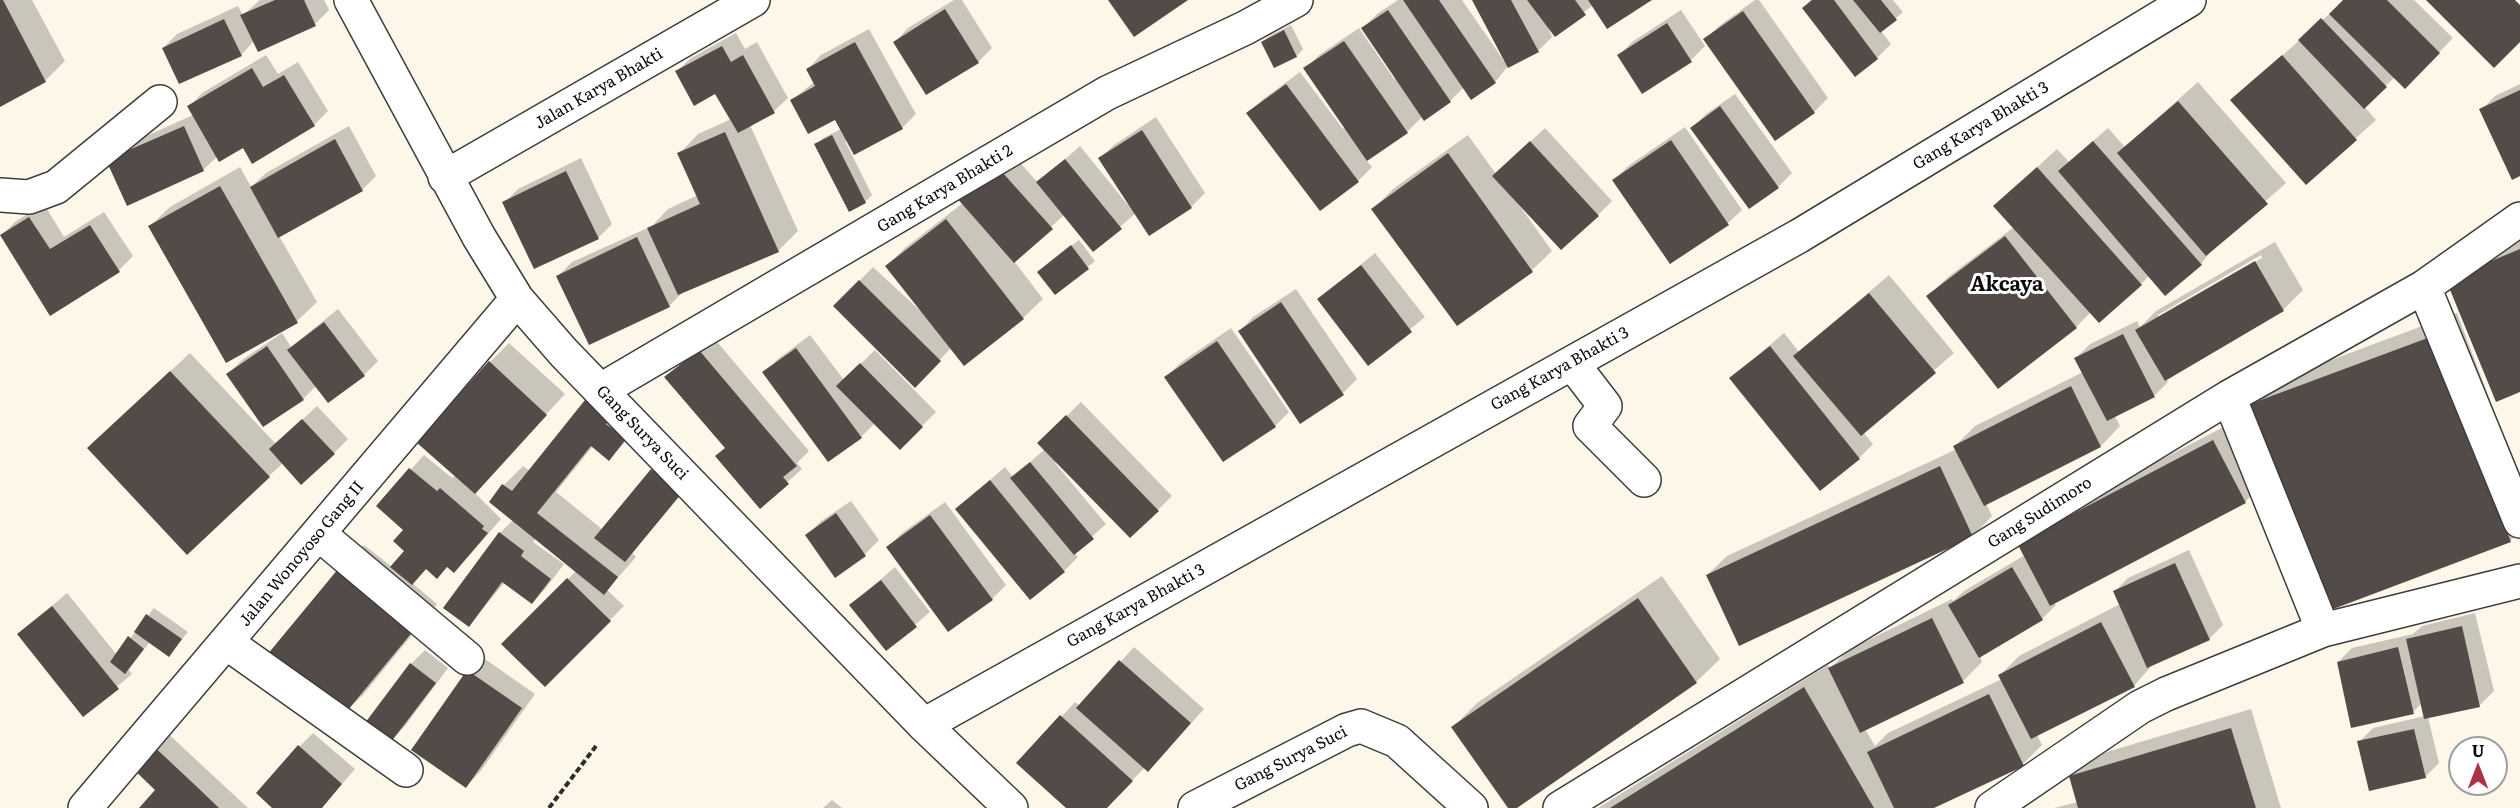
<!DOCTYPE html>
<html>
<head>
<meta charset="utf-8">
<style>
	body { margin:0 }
	#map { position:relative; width:2520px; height:808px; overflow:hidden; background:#fdf7ea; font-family:Literata,serif }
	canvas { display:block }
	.north { position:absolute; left:2448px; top:736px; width:60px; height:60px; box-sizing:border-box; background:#fff; border:2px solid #9d9d9d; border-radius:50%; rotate:0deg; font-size:16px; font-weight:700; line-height:24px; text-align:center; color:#0a0a0a }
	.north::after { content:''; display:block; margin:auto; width:21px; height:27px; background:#aa3244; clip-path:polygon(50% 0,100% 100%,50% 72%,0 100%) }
</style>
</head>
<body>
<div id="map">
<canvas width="2520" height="808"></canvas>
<div class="north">U</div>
</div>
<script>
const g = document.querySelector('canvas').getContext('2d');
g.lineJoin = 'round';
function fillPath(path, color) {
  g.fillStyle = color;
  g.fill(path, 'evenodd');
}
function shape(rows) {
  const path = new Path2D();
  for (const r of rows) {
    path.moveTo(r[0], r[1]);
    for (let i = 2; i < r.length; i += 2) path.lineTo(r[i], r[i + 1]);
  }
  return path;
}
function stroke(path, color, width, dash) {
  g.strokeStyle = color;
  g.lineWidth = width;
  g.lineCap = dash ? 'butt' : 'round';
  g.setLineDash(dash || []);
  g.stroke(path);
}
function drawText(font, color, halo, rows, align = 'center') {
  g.font = font + ' Literata,serif';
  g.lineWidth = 6;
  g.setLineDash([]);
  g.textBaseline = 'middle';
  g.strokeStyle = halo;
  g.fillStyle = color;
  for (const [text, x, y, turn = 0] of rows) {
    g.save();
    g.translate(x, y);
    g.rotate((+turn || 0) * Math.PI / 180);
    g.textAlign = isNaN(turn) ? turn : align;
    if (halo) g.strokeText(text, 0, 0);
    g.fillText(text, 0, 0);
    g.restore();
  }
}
const shadow = shape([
	[0,0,32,0,65,61,45,81,0,105],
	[260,0,324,0,329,10,315,24,254,41,241,55,163,48,177,34,238,6,243,15],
	[954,0,962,0,992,48,978,62,895,42,908,28],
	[1398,0,1462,0,1504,61,1506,60,1474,0,1649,0,1593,5,1555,35,1548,27,1552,37,1538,51,1508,66,1495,82,1464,87,1450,101,1423,116,1407,132,1366,160,1372,167,1358,181,1248,113,1262,100,1300,72,1343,129,1345,127,1305,69,1319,55,1359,28,1394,79,1396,78,1363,28,1377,14],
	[1755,0,1759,0,1828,98,1814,112,1705,40,1719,26],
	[1811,0,1893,0,1903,12,1881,31,1891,44,1877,58,1804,8],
	[2345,0,2414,0,2453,38,2405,87,2395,77,2364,106,2376,120,2306,183,2232,100],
	[1681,10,1705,46,1691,60,1619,56,1632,42],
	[1291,25,1303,49,1297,56,1262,42,1269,36],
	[869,29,916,114,902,128,845,141,872,195,865,202,816,145,823,138,841,129,836,118,792,100,814,82,808,69,821,55],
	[736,33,745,49,757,42,788,98,774,111,750,125,798,231,778,251,683,292,669,306,558,276,572,262,652,226,668,209,698,195,679,154,698,134,731,119,716,92,677,71,691,58],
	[266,55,278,74,298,62,328,111,314,125,218,156,203,170,128,204,122,147,193,115,189,107,202,93],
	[2198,82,2286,183,2213,248,2201,264,2150,275,2141,284,2091,312,2076,327,1928,297,1948,277,2014,227,1995,206,2057,149,2069,162,2108,128,2125,147],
	[2520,84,2520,174,2481,110,2495,96],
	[1735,94,1792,173,1778,187,1749,207,1692,128,1706,114],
	[1156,117,1205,193,1191,207,1150,234,1136,213,1093,250,1064,215,1014,261,1043,299,1023,318,951,348,915,386,835,306,873,267,928,318,887,266,906,247,963,203,1009,150,1038,183,1080,146,1127,204,1129,203,1100,158,1114,145],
	[349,126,376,176,362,190,279,236,317,302,297,321,150,226,170,207,240,167,251,187,266,173],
	[1685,127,1742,210,1728,223,1614,180,1628,166],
	[1545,128,1612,201,1598,215,1520,204,1519,205,1552,251,1532,270,1457,324,1373,209,1393,189,1468,135,1496,174],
	[581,158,612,224,598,238,504,203,518,189],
	[44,204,64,237,104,212,133,256,119,270,2,235,16,221],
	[2520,239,2520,391,2447,280],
	[1079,240,1095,261,1055,293,1046,265],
	[2275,242,2303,290,2283,310,2166,378,2168,382,2154,396,2115,416,2120,426,2101,446,1986,503,1992,516,1973,536,1707,575,1727,556,1957,449,1955,446,1975,426,2083,372,2076,358,2090,344,2137,321,2140,327,2156,311],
	[2261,255,2262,258,2158,319,2158,315],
	[1375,253,1425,317,1369,363,1319,299],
	[1889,275,1954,353,1863,432,1873,444,1859,458,1731,378,1784,333,1799,352],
	[1296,289,1357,379,1343,393,1301,421,1240,331,1253,317],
	[338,309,378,361,364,375,316,386,303,399,264,425,228,374,242,360,282,333,291,347],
	[2457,313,2520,480,2520,531,2510,541,2251,405,2275,381],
	[1231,328,1289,412,1275,426,1166,377,1180,363],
	[810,335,844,380,875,350,936,412,900,448,875,423,861,437,764,373,778,359],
	[713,337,809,451,797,463,802,469,760,506,726,447,667,377],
	[509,343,565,394,474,492,501,519,468,557,448,566,427,568,412,583,437,604,363,695,343,714,344,564,364,545,392,567,406,551,405,530,378,506,424,455,452,478,455,476,490,362],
	[190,353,276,444,317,406,348,439,334,453,283,463,269,476,108,429],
	[606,382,628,439,609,459,593,446,556,492,603,530,666,456,694,479,632,553,636,557,607,590,624,606,545,685,503,644,576,571,536,538,533,542,564,564,546,588,532,602,505,582,469,625,500,533,513,520,504,485,523,466,530,471,586,401],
	[1081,402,1172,496,1131,536,1057,461,1055,463,1106,524,1074,553,1078,557,1064,571,957,509,1005,467,1013,477,1045,449,1039,443],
	[2233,422,2265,482,2245,502,2054,602,2056,605,2042,619,1980,656,1982,662,1963,681,1865,729,1875,746,1888,733,2002,679,2000,675,2019,656,2120,604,2114,592,2128,578,2189,550,2223,625,2209,639,2153,664,2134,686,2037,735,2042,745,2023,764,1931,808,1598,808,1828,665,1830,668,1850,649,1952,599,1953,601,1964,591,2025,555,2038,524],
	[851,501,879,540,865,554,835,576,807,535,821,521],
	[945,502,1006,585,992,599,888,547,902,533],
	[895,567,930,612,886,649,851,605],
	[1662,576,1720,659,1696,682,1515,808,1510,808,1453,727,1477,703],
	[67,593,117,655,154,608,188,632,169,655,150,642,128,669,132,674,83,715,19,634],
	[2475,613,2494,691,2480,705,2428,717,2439,763,2425,777,2359,742,2373,728,2425,716,2422,703,2413,712,2338,662,2352,648,2413,634,2422,626],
	[1134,647,1204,709,1162,756,1145,767,1106,808,1068,808,1019,763,1075,702,1080,706],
	[425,650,448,668,405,726,391,740,411,664],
	[482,657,535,694,480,772,466,786,413,749],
	[2251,709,2281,808,2054,808,2078,802,2070,776,2090,757],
	[163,729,248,808,141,808,157,790,129,763],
	[313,733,355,769,321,808,275,808,299,747],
	[832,800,842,808,823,808]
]);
const building = shape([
	[0,0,3,0,46,82,0,107],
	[275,0,304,0,316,26,258,52,240,15],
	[1108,0,1188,0,1134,37],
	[1403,0,1439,0,1496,83,1471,100],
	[1472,0,1511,0,1539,52,1508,68],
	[1527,0,1575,0,1586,15,1555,37],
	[1588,0,1652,0,1607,29],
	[1812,0,1834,0,1878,59,1855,77,1802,8],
	[1853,0,1881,0,1897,20,1880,33],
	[2343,0,2387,0,2440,53,2405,89,2329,14],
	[2426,0,2515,0,2520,5,2520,42,2494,68],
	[945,9,979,63,926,95,893,42],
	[1388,10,1451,102,1424,121,1361,28],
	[1743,11,1815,113,1775,141,1703,39],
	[2321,18,2387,87,2364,109,2298,40],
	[224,19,242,56,179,84,162,48],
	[1667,23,1692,62,1642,94,1617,55],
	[1284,30,1297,57,1274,68,1261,42],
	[1344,41,1408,133,1367,161,1303,68],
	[855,42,903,129,854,155,835,120,808,134,790,100,815,86,806,69],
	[722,46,731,62,743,55,775,113,738,133,715,94,694,106,675,71],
	[2282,55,2357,140,2306,185,2230,100],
	[252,68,263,87,284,75,315,126,252,164,243,148,219,162,187,106],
	[1286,84,1359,182,1320,211,1246,113],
	[2520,90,2520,176,2512,180,2479,109],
	[2178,101,2268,204,2206,256,2117,153],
	[1720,106,1779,188,1749,209,1690,128],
	[184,126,204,171,127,206,106,160],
	[1142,130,1192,208,1149,236,1098,158],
	[725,132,779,252,678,295,647,228,700,204,677,153],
	[832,135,866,203,849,212,814,144],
	[335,139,363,191,278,238,250,187],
	[1671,140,1729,225,1670,264,1612,180],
	[1530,141,1599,216,1561,250,1492,176],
	[2093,141,2202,265,2165,296,2058,171],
	[1448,153,1533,272,1457,326,1371,209],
	[1065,159,1122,229,1093,252,1036,182],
	[994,163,1053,229,1014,263,956,197],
	[2037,167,2142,285,2099,323,1993,206],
	[566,171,599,239,534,269,502,202],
	[220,186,298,323,226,363,148,226],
	[29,217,50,249,90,225,120,272,50,316,0,235],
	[946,219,1024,319,964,366,885,266],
	[2005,236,2077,328,1998,389,1926,296],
	[637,237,670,307,589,345,556,276],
	[1071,245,1089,269,1055,295,1037,272],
	[2520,249,2520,392,2496,402,2446,280],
	[2255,261,2284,311,2165,381,2135,330],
	[1361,265,1412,332,1368,366,1317,299],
	[859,280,941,361,915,388,833,306],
	[1869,293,1936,373,1861,436,1793,356],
	[1281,302,1344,395,1300,424,1238,331],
	[324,322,365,376,328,403,287,350],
	[2123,334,2155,397,2107,421,2074,358],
	[2433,336,2511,542,2328,611,2250,404],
	[1217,341,1276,427,1223,462,1164,377],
	[267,346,304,400,263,427,226,374],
	[1770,346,1860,459,1820,491,1729,378],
	[796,348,862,438,828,462,762,372],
	[699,350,797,466,783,477,789,484,760,509,715,456,725,448,664,377],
	[489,361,547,415,475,494,416,442],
	[860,363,923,427,900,450,836,386],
	[170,371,270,477,187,555,87,448],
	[2071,386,2101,447,1984,506,1953,446],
	[585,400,610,419,606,424,626,439,609,461,591,446,537,513,618,577,604,595,489,502,502,484,512,491],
	[1066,415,1159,511,1130,538,1037,443],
	[302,419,335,454,301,485,269,449],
	[2213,440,2246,503,2050,606,2017,543],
	[1030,462,1094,539,1074,555,1010,478],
	[1940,466,1973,537,1739,646,1706,575],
	[409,468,437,491,440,488,484,526,482,529,488,533,454,573,447,567,437,579,426,569,412,585,390,567,404,551,393,541,403,530,376,506],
	[651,469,681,494,625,562,594,538],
	[990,480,1065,572,1030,600,955,509],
	[836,513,866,556,835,578,805,535],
	[930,515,993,600,948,632,886,547],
	[499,532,524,551,521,556,551,579,532,604,502,582,469,627,443,608],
	[343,563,419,624,343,716,267,655],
	[2175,563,2210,640,2147,668,2113,591],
	[2012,567,2043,620,1979,658,1948,605],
	[567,578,611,621,545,687,501,644],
	[881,580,917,627,886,651,849,605],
	[1638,598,1697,683,1517,808,1508,808,1451,727],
	[52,606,119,689,83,717,17,634],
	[146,614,182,639,169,657,134,632],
	[1932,618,1964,683,1860,733,1828,668],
	[2101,622,2135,687,2031,739,1998,675],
	[2462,626,2480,707,2424,719,2406,639],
	[128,636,144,649,125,674,110,662],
	[2398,647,2414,714,2351,728,2337,662],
	[1119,660,1191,723,1148,772,1076,708],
	[410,663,436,683,391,742,365,723],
	[467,670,522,708,466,788,411,750],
	[1804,687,1874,808,1610,808],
	[1989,694,2024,766,1934,808,1894,808,1867,752],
	[1060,715,1133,781,1107,808,1066,808,1016,763],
	[2231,728,2256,808,2078,808,2069,776],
	[2414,729,2426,778,2369,791,2357,741],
	[148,741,195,785,219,808,139,808,155,790,127,763],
	[298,745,342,784,322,808,272,808,256,793]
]);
const path = shape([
	[549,808,596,746]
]);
const minor = shape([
	[351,0,479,237,517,299,564,353,924,725,1011,808],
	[445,177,753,0],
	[0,195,29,197,56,187,160,102],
	[2424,287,2520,521],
	[1572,363,1605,406,1590,426,1644,480],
	[601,390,1107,93,1245,28,1296,0],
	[2229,397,2323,630],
	[319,534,467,658],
	[227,643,406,770],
	[924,725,1799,236,2189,0],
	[85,808,517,299],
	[1195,808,1347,730,1361,726,1397,741,1471,808],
	[1560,808,2229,397,2424,287,2520,219],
	[1992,808,2140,707,2166,694,2323,630,2520,581]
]);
const streetNames = [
	["Jalan Karya Bhakti",599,89,-30],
	["Gang Karya Bhakti 3",1981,126,-31],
	["Gang Karya Bhakti 2",945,189,-31],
	["Gang Karya Bhakti 3",1560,369,-29],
	["Gang Surya Suci",642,433,46],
	["Gang Sudimoro",2040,513,-32],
	["Jalan Wonoyoso Gang II",302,554,-50],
	["Gang Karya Bhakti 3",1136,606,-29],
	["Gang Surya Suci",1291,759,-27]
];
const quarterNames = [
	["Akcaya",2007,285]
];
fillPath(shadow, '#0003');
fillPath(building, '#524b48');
stroke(minor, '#3d3d3d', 36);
stroke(path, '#2c2c2c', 4, [6, 3]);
stroke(minor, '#fff', 33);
drawText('16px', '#0a0a0a', '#fff', streetNames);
drawText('bold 20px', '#0a0a0a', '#fff', quarterNames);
</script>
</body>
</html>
